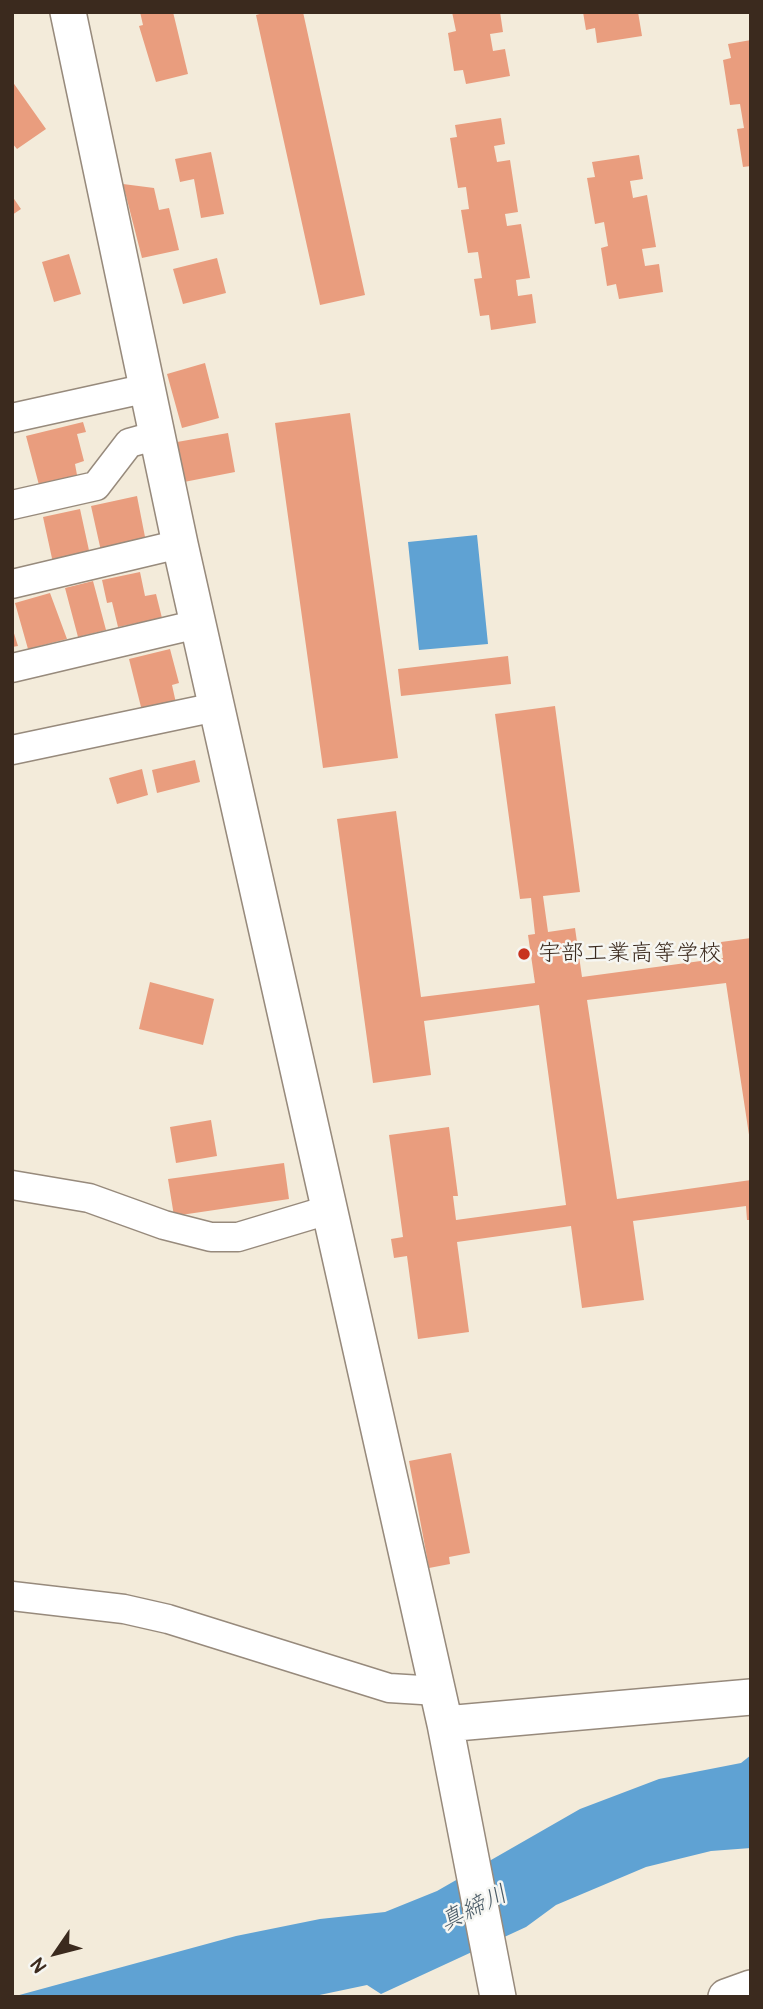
<!DOCTYPE html>
<html>
<head>
<meta charset="utf-8">
<style>
	body { margin:0 }
	#map { position:relative; width:763px; height:2009px; overflow:hidden; background:#f3ebda; font-family:Pangolin,sans-serif }
	canvas { display:block }
	.frame { position:absolute; inset:0; border:14px solid #3b2a1e; pointer-events:none }
	.north { position:absolute; left:21px; top:1918px; width:70px; height:70px; -webkit-text-stroke:5px #f6f6f2; paint-order:stroke; rotate:235deg; font-size:19px; font-weight:700; line-height:28px; text-align:center; color:#3b2a1e }
	.north::after { content:''; display:block; margin:auto; width:24px; height:32px; background:#3b2a1e; clip-path:polygon(50% 0,100% 100%,50% 72%,0 100%) }
</style>
</head>
<body>
<div id="map">
<canvas width="763" height="2009"></canvas>
<div class="frame"></div>
<div class="north">N</div>
</div>
<script>
const g = document.querySelector('canvas').getContext('2d');
g.lineJoin = 'round';
function fillPath(path, color) {
  g.fillStyle = color;
  g.fill(path, 'evenodd');
}
function shape(rows) {
  const path = new Path2D();
  for (const r of rows) {
    path.moveTo(r[0], r[1]);
    for (let i = 2; i < r.length; i += 2) path.lineTo(r[i], r[i + 1]);
  }
  return path;
}
function stroke(path, color, width, dash) {
  g.strokeStyle = color;
  g.lineWidth = width;
  g.lineCap = dash ? 'butt' : 'round';
  g.setLineDash(dash || []);
  g.stroke(path);
}
function drawText(font, color, halo, rows, align = 'center') {
  g.font = font + ' Pangolin,"Klee One",sans-serif';
  g.lineWidth = 5;
  g.setLineDash([]);
  g.textBaseline = 'middle';
  g.strokeStyle = halo;
  g.fillStyle = color;
  for (const [text, x, y, turn = 0] of rows) {
    g.save();
    g.translate(x, y);
    g.rotate((+turn || 0) * Math.PI / 180);
    g.textAlign = isNaN(turn) ? turn : align;
    if (halo) g.strokeText(text, 0, 0);
    g.fillText(text, 0, 0);
    g.restore();
  }
}
const water = shape([
	[477,535,488,644,419,650,408,542],
	[751,1755,751,1848,711,1851,646,1867,556,1905,526,1927,381,1994,367,1985,310,1997,12,1997,236,1936,320,1919,385,1912,437,1891,580,1809,659,1779,741,1763]
]);
const building = shape([
	[140,12,173,12,188,74,156,82,139,26,143,25],
	[267,12,303,12,365,295,320,305,256,15],
	[452,12,500,12,503,32,490,34,493,51,505,49,510,76,466,84,463,70,454,71,448,33,456,31],
	[583,12,638,12,642,36,597,43,595,28,586,30],
	[751,40,751,166,743,167,737,129,744,128,740,104,730,105,723,60,731,58,728,44],
	[12,81,46,129,17,149,12,143],
	[501,118,505,144,494,146,497,162,510,160,518,212,505,214,507,226,521,224,530,278,516,280,518,296,532,294,536,323,491,330,489,315,480,316,474,279,482,278,478,252,468,253,461,210,469,209,466,187,458,188,450,138,457,137,455,125],
	[211,152,224,214,201,218,194,179,180,182,175,159],
	[639,155,643,179,630,181,633,198,647,195,656,247,642,249,645,266,659,264,663,292,619,299,616,284,607,286,601,248,608,246,604,222,595,224,587,178,595,177,592,162],
	[123,184,154,188,159,210,169,208,179,250,142,258],
	[12,196,21,209,12,215],
	[69,254,81,294,54,302,42,262],
	[217,258,226,293,183,304,173,269],
	[205,363,219,418,182,428,167,374],
	[350,413,398,758,323,768,275,423],
	[83,422,86,432,77,434,84,461,75,464,77,475,39,485,26,436],
	[228,433,235,472,184,482,177,442],
	[137,496,146,542,101,551,91,506],
	[80,509,90,555,53,563,43,517],
	[140,572,145,596,156,594,162,618,118,627,112,602,107,603,102,580],
	[93,581,106,630,78,637,65,588],
	[50,593,67,639,28,649,15,603],
	[12,627,18,646,12,647],
	[170,649,179,683,172,685,176,703,142,711,129,659],
	[508,656,511,684,401,696,398,669],
	[555,706,580,892,543,896,548,932,575,928,582,977,723,958,721,942,751,938,751,1148,726,983,587,1000,617,1199,751,1180,751,1220,747,1220,746,1206,633,1221,644,1300,582,1308,571,1226,457,1242,469,1332,418,1339,407,1256,394,1258,391,1239,403,1237,389,1135,449,1127,458,1196,453,1196,456,1220,566,1205,539,1005,424,1021,431,1075,373,1083,337,819,396,811,421,997,535,983,528,935,535,934,531,898,520,899,495,714],
	[195,760,200,782,157,793,152,770],
	[142,769,148,795,117,804,109,778],
	[150,982,214,999,203,1045,139,1029],
	[211,1120,217,1156,176,1163,170,1127],
	[284,1163,289,1199,174,1216,168,1179],
	[451,1453,470,1553,449,1557,450,1564,429,1568,409,1461]
]);
const minor = shape([
	[12,418,148,388],
	[12,505,96,486,129,443,158,435],
	[12,584,180,544],
	[12,668,198,624],
	[12,750,216,707],
	[12,1185,89,1198,164,1225,211,1237,238,1237,328,1210],
	[12,1596,124,1609,168,1619,389,1688,438,1691]
]);
const tertiary = shape([
	[68,12,180,544,445,1724,498,1997],
	[445,1724,751,1697],
	[726,1997,751,1988]
]);
const markers = [
	[524,954,7,"#c8321e"]
];
const poiNames = [
	["宇部工業高等学校",538,954]
];
const waterNames = [
	["真締川",474,1909,-26]
];
fillPath(water, '#5fa2d3');
fillPath(building, '#e99d7e');
stroke(minor, '#978a7c', 31);
stroke(tertiary, '#978a7c', 38);
stroke(minor, '#fff', 28);
stroke(tertiary, '#fff', 35);
for (const [x, y, r, color] of markers) {
  const dot = new Path2D();
  dot.arc(x, y, r, 0, 2 * Math.PI);
  g.fillStyle = color;
  g.fill(dot);
  stroke(dot, '#f6f6f2', 2.5);
}
drawText('23px', '#3b2a1e', '#f6f6f2', poiNames, 'left');
drawText('italic 24px', '#495a66', '#f6f6f2', waterNames);
</script>
</body>
</html>
